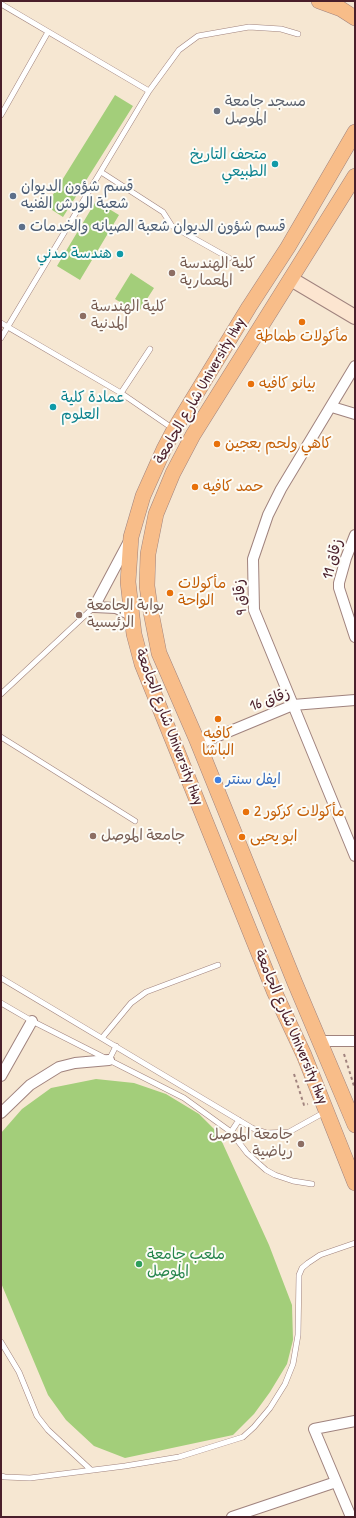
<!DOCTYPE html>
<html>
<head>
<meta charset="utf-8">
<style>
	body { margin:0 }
	#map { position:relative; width:356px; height:1518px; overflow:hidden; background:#f6e7d2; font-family:"Patrick Hand",sans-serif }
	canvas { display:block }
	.frame { position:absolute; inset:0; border:2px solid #4a1f2b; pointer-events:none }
</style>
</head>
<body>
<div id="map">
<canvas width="356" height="1518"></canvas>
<div class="frame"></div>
</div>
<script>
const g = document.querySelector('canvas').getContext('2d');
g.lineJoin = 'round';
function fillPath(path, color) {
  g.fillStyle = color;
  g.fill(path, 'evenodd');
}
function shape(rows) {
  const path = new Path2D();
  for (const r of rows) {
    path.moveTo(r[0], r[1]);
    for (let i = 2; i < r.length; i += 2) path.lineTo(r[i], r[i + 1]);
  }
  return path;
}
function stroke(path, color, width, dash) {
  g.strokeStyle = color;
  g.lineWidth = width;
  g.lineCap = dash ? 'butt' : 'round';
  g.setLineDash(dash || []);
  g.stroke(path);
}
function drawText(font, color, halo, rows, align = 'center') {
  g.font = font + ' "Patrick Hand","Playpen Sans Arabic",sans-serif';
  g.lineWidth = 4;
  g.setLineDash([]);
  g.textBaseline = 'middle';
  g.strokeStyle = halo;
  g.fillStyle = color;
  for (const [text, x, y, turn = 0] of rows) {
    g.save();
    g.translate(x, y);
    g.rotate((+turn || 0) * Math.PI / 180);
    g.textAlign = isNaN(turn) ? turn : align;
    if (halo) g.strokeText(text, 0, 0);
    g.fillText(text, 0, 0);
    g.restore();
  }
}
const green = shape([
	[115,95,133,106,63,217,46,206],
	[96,201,119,215,80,280,57,266],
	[131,273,154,288,138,313,115,299],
	[96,1079,134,1083,166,1094,199,1114,218,1133,269,1245,292,1305,293,1340,287,1364,270,1392,254,1414,233,1435,125,1458,94,1446,66,1420,48,1395,1,1283,1,1133,22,1109,51,1088]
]);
const path = shape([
	[344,1054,354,1086],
	[294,1074,304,1105,308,1104]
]);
const lane = shape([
	[1,4,149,91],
	[1,115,48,32],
	[101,172,163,212,172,226,229,258],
	[1,323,121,393,172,428],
	[1,338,149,91,179,50,198,36,249,27,281,29,298,34],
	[121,393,150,349],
	[1,694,94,607],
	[1,737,135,821],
	[1,978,252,1128,267,1133,289,1132,325,1112],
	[1,1003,32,1021,184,1098,231,1132,247,1153,266,1170,275,1175,293,1181,312,1184],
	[102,1038,131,1003,146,992,218,965],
	[109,1060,116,1046],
	[231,1132,239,1120],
	[1,1342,19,1372,37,1416,48,1430,91,1470],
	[1,1476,5,1477,30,1478,125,1466,179,1457,243,1437,254,1427,270,1408,285,1384,293,1364,298,1335,299,1275,302,1268,308,1263,320,1255,355,1243]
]);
const street = shape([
	[355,366,281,489,268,515,253,559,254,610,355,856],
	[332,407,355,414],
	[355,535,346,558,339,583,339,588,355,637],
	[94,607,128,543],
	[94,607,116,608,131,615],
	[199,744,293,705,355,700],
	[320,1041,355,1041],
	[1,1076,32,1021],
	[1,1113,30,1085,59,1067,75,1063,109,1060],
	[232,1517,336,1482],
	[351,1517,314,1429,355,1421]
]);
const secondary = shape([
	[291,279,355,317]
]);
const primary = shape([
	[319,1,341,9,355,18],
	[355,132,288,247,249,307,174,430,164,449,143,496,131,537,128,582,134,634,142,664,274,991,304,1055,355,1183],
	[355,176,193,435,173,473,156,514,148,554,147,586,150,607,159,653,196,738,295,983,355,1125]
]);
const markers = [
	[217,111,4,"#6b7280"],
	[275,164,4,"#0f9aa8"],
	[13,196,4,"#5c6f8a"],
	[22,227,4,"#5c6f8a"],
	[120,254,4,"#0f9aa8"],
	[172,273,4,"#8d6e63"],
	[83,316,4,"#8d6e63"],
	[302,322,4,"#e8710a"],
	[251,384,4,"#e8710a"],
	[53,407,4,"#0f9aa8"],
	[217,444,4,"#e8710a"],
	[195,487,4,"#e8710a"],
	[170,593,4,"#e8710a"],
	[79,615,4,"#8d6e63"],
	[218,719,4,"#e8710a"],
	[218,780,4,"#3f7fe0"],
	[246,812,4,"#e8710a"],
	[93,836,4,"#8d6e63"],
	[242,837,4,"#e8710a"],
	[301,1144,4,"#8d6e63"],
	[139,1264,4,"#2e9e5b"]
];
const worshipNames = [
	["مسجد جامعة",225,102],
	["الموصل",225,119]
];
const cultureNames = [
	["متحف التاريخ",267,155],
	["الطبيعي",267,172],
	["هندسة مدني",112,254],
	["عمادة كلية",61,398,"left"],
	["العلوم",61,415,"left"]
];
const serviceNames = [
	["قسم شؤون الديوان",21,187],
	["شعبة الورش الفنيه",21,204],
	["قسم شؤون الديوان شعبة الصيانه والخدمات",30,227]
];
const educationNames = [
	["كلية الهندسة",180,264],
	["المعمارية",180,281],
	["كلية الهندسة",91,307],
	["المدنية",91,324],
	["بوابة الجامعة",87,606],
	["الرئيسية",87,623],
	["جامعة الموصل",101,836],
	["جامعة الموصل",293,1135,"right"],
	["رياضية",293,1152,"right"]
];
const foodNames = [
	["مأكولات طماطة",302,337,"center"],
	["بيانو كافيه",259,384],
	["كاهي ولحم بعجين",225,444],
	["حمد كافيه",203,487],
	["مأكولات",178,584],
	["الواحة",178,601],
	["كافيه",218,734,"center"],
	["الباشا",218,751,"center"],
	["مأكولات كركور 2",254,812],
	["ابو يحيى",250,837]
];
const streetNames = [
	["شارع الجامعة University Hwy",200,391,-60],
	["زقاق 11",333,559,-75],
	["زقاق 9",241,597,-96],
	["زقاق 16",270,700,-20],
	["شارع الجامعة University Hwy",169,727,69],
	["شارع الجامعة University Hwy",291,1027,67]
];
const shopNames = [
	["ايفل سنتر",226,780]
];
const leisureNames = [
	["ملعب جامعة",147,1255],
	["الموصل",147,1272]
];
fillPath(green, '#a3ce7a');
stroke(lane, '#a0837e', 6);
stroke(street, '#a0837e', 12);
stroke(secondary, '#a0837e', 16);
stroke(primary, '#a0837e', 16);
stroke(path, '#a0837e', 2, [3, 3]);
stroke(lane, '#fff', 5);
stroke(street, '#fff', 10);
stroke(secondary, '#fce5d0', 14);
stroke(primary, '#f8bd89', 15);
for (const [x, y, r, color] of markers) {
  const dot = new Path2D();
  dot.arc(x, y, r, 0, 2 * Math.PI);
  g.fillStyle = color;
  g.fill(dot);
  stroke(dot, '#fdfcf7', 1.5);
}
drawText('15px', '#5b616d', '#fdfcf7', worshipNames, 'left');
drawText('15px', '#0d838f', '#fdfcf7', cultureNames, 'right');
drawText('15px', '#4e5e75', '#fdfcf7', serviceNames, 'left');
drawText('15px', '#785e54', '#fdfcf7', educationNames, 'left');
drawText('15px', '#c56008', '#fdfcf7', foodNames, 'left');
drawText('15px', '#4a1f2b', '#fdfcf7', streetNames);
drawText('15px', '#366cbe', '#fdfcf7', shopNames, 'left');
drawText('15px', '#27864d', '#fdfcf7', leisureNames, 'left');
</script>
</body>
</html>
